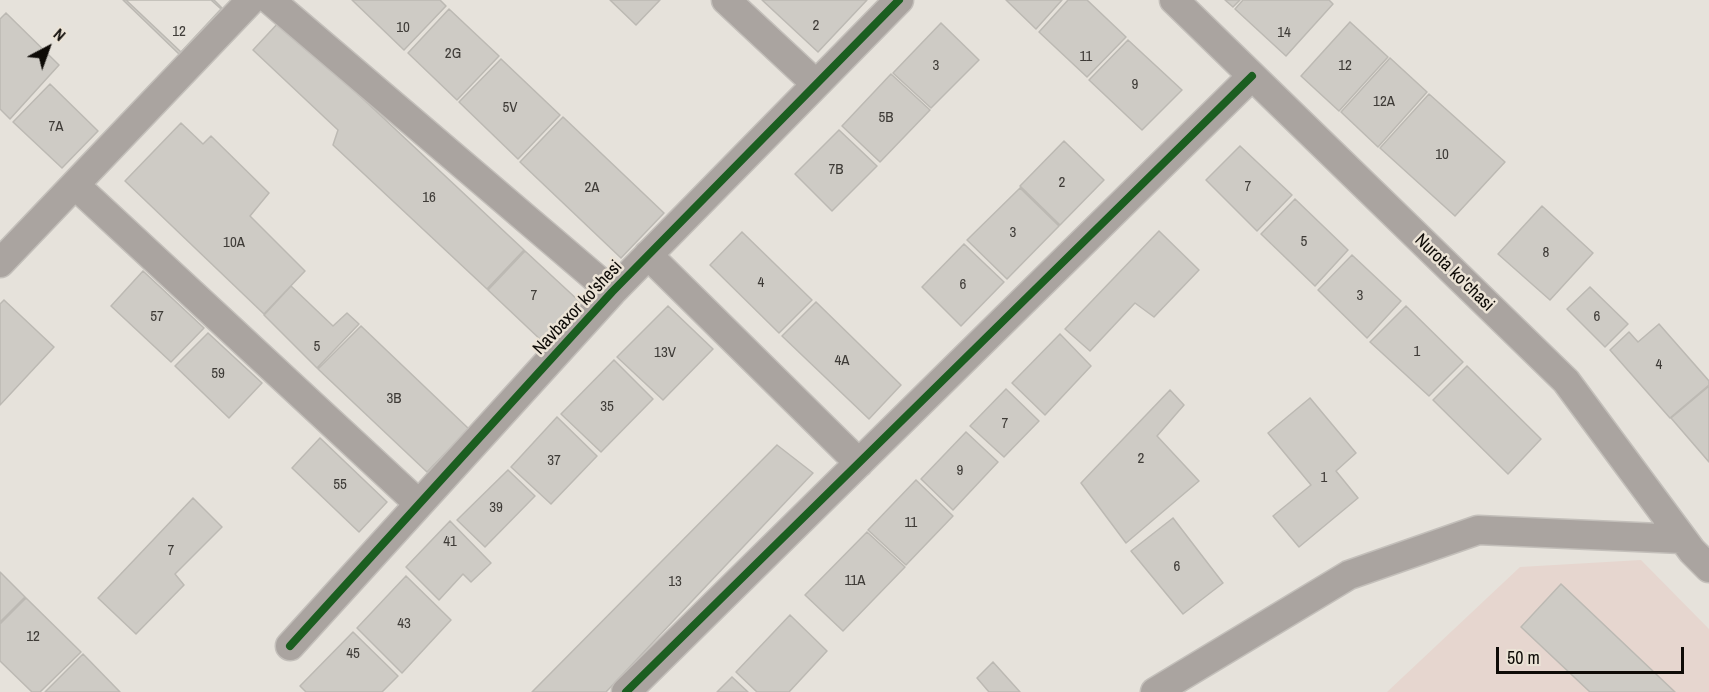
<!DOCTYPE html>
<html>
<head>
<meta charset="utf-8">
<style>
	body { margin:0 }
	#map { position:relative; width:1709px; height:692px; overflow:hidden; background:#e6e2db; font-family:"Archivo Narrow",sans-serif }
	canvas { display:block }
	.north { position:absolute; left:18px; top:18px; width:60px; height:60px; -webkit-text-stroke:4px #ebe3d6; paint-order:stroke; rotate:41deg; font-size:16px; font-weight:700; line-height:24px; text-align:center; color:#0e0b07 }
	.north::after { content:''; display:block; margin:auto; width:21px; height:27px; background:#0e0b07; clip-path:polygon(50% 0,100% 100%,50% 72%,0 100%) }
	.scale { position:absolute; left:1496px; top:647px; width:188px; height:27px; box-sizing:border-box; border:3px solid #0e0b07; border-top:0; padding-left:8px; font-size:18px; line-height:21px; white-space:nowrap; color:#0e0b07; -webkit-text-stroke:4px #ebe3d6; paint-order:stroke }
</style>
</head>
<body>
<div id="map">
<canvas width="1709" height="692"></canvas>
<div class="north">N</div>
<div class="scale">50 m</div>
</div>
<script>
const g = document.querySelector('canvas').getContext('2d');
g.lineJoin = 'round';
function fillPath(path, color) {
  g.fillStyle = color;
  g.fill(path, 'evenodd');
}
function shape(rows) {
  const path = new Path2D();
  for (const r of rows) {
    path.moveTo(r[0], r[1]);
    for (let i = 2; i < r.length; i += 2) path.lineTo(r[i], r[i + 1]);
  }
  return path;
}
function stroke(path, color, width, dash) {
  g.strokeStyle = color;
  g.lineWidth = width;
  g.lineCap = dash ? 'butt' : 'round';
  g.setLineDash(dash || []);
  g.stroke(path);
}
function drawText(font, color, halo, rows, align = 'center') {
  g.font = font + ' "Archivo Narrow",sans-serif';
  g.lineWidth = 5;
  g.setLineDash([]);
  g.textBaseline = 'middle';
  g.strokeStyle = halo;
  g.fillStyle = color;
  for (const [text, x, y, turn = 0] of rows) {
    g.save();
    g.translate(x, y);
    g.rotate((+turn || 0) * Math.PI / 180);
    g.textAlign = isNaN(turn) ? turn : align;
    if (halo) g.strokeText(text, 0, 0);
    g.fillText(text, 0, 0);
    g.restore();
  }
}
const education = shape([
	[1641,560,1709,629,1709,692,1387,692,1520,567]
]);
const building = shape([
	[123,0,214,0,223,9,180,55,123,0],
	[126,0,211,0,221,9,181,52,126,0],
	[352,0,440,0,446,6,404,50,352,0],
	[610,0,660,0,636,25,610,0],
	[762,0,867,0,818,52,762,0],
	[1006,0,1062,0,1036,29,1006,0],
	[1068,0,1087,0,1126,37,1087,77,1039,32,1068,0],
	[1225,0,1240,0,1233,7,1225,0],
	[1243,0,1329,0,1333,4,1286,56,1235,9,1243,0],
	[449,9,499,56,457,100,408,53,449,9],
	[6,13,59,65,10,119,0,109,0,19,6,13],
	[280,21,524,250,487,289,333,145,338,130,253,50,280,21],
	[1350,22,1388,57,1339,111,1301,76,1350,22],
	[941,23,979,60,931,108,893,73,941,23],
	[1128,40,1182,90,1142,130,1089,80,1128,40],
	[1390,58,1427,92,1378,147,1341,112,1390,58],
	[501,59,560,115,518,159,459,102,501,59],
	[891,74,930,110,880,162,842,126,891,74],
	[50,84,98,131,62,168,13,122,50,84],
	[1429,94,1505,162,1455,216,1380,148,1429,94],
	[563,117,664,213,621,258,520,162,563,117],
	[181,123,203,144,211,136,269,193,250,216,305,271,264,314,125,181,181,123],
	[839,130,877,166,832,211,795,174,839,130],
	[1064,141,1104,180,1060,225,1020,186,1064,141],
	[1240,146,1292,195,1257,231,1206,180,1240,146],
	[1020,188,1059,226,1007,279,967,240,1020,188],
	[1295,199,1348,250,1315,286,1261,234,1295,199],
	[1542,206,1593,253,1550,300,1498,254,1542,206],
	[1159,231,1199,270,1154,317,1135,303,1090,351,1065,329,1159,231],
	[742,232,812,300,779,333,710,265,742,232],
	[964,244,1004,282,961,326,922,287,964,244],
	[525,251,580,302,543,342,488,290,525,251],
	[1352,255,1401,301,1367,338,1318,290,1352,255],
	[143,271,204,328,171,362,111,306,143,271],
	[291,286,333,326,347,313,359,324,317,368,264,315,291,286],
	[1590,287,1628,324,1605,347,1567,309,1590,287],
	[4,300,54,347,0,405,0,304,4,300],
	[816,302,901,385,869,419,782,336,816,302],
	[668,306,713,349,663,400,617,357,668,306],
	[1406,306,1463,362,1429,396,1370,342,1406,306],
	[1659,324,1709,381,1709,385,1670,418,1610,350,1629,332,1638,342,1659,324],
	[361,326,469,429,427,472,318,369,361,326],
	[208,333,262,383,229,418,175,366,208,333],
	[1060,334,1091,366,1045,415,1012,383,1060,334],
	[614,360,653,399,601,452,561,414,614,360],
	[1467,366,1541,439,1508,474,1433,400,1467,366],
	[1709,386,1709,462,1671,418,1709,386],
	[1006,389,1039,421,1004,457,970,426,1006,389],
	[1170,390,1184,405,1157,436,1199,481,1126,543,1081,483,1170,390],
	[1310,398,1356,453,1336,471,1358,498,1299,547,1273,516,1311,485,1268,433,1310,398],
	[557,417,597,456,551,504,511,467,557,417],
	[966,432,998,462,953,510,921,479,966,432],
	[320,438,387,502,359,532,292,468,320,438],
	[777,445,813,473,606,692,532,692,777,445],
	[508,470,535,496,485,547,457,520,508,470],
	[916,480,953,516,906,565,868,530,916,480],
	[193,498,222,527,175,574,184,585,136,634,98,598,193,498],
	[1173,518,1223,583,1183,614,1131,551,1173,518],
	[450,521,491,563,471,582,463,574,439,600,406,567,450,521],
	[867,532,905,567,843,631,805,595,867,532],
	[0,572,26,598,0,624,0,572],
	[406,576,451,620,402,673,357,628,406,576],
	[1561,584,1675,692,1590,692,1521,627,1561,584],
	[25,597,81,652,40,692,32,692,0,661,0,622,25,597],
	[790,615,827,651,789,692,757,692,736,672,790,615],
	[353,632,398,676,382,692,306,692,300,686,353,632],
	[83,654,120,692,45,692,83,654],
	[993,662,1020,692,989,692,977,678,993,662],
	[732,677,748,692,717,692,732,677]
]);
const street = shape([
	[270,0,612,292],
	[726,0,816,84],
	[1174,0,1566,381,1692,551,1709,568],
	[75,185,419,504],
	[648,255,859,463],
	[0,263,251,0],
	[290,646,612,292,899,0],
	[626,692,1252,76],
	[1155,692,1349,575,1478,530,1682,539]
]);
const cycleway = shape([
	[290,646,612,292,899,0],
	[626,692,1252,76]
]);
const numberNames = [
	["2",816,26],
	["10",403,28],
	["12",179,32],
	["14",1284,33],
	["2G",453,54],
	["11",1086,57],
	["3",936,66],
	["12",1345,66],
	["9",1135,85],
	["12A",1384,102],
	["5V",510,108],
	["5B",886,118],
	["7A",56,127],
	["10",1442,155],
	["7B",836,170],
	["2",1062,183],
	["7",1248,187],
	["2A",592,188],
	["16",429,198],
	["3",1013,233],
	["5",1304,242],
	["10A",234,243],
	["8",1546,253],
	["4",761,283],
	["6",963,285],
	["7",534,296],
	["3",1360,296],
	["57",157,317],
	["6",1597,317],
	["5",317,347],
	["1",1417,352],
	["13V",665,353],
	["4A",842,361],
	["4",1659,365],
	["59",218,374],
	["3B",394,399],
	["35",607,407],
	["7",1005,424],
	["2",1141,459],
	["37",554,461],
	["9",960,471],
	["1",1324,478],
	["55",340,485],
	["39",496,508],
	["11",911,523],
	["41",450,542],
	["7",171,551],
	["6",1177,567],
	["11A",855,581],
	["13",675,582],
	["43",404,624],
	["12",33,637],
	["45",353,654]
];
const streetNames = [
	["Nurota ko'chasi",1454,273,44],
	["Navbaxor ko'shesi",578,308,-47]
];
fillPath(education, '#e6d6cf');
fillPath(building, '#cecbc5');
stroke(building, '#bcb9b3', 1.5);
stroke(street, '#c3bfba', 31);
stroke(street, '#aaa4a0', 28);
stroke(cycleway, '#1b5e20', 8);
drawText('15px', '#3f3c38', null, numberNames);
drawText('18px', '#0e0b07', '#ebe3d6', streetNames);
</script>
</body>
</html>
